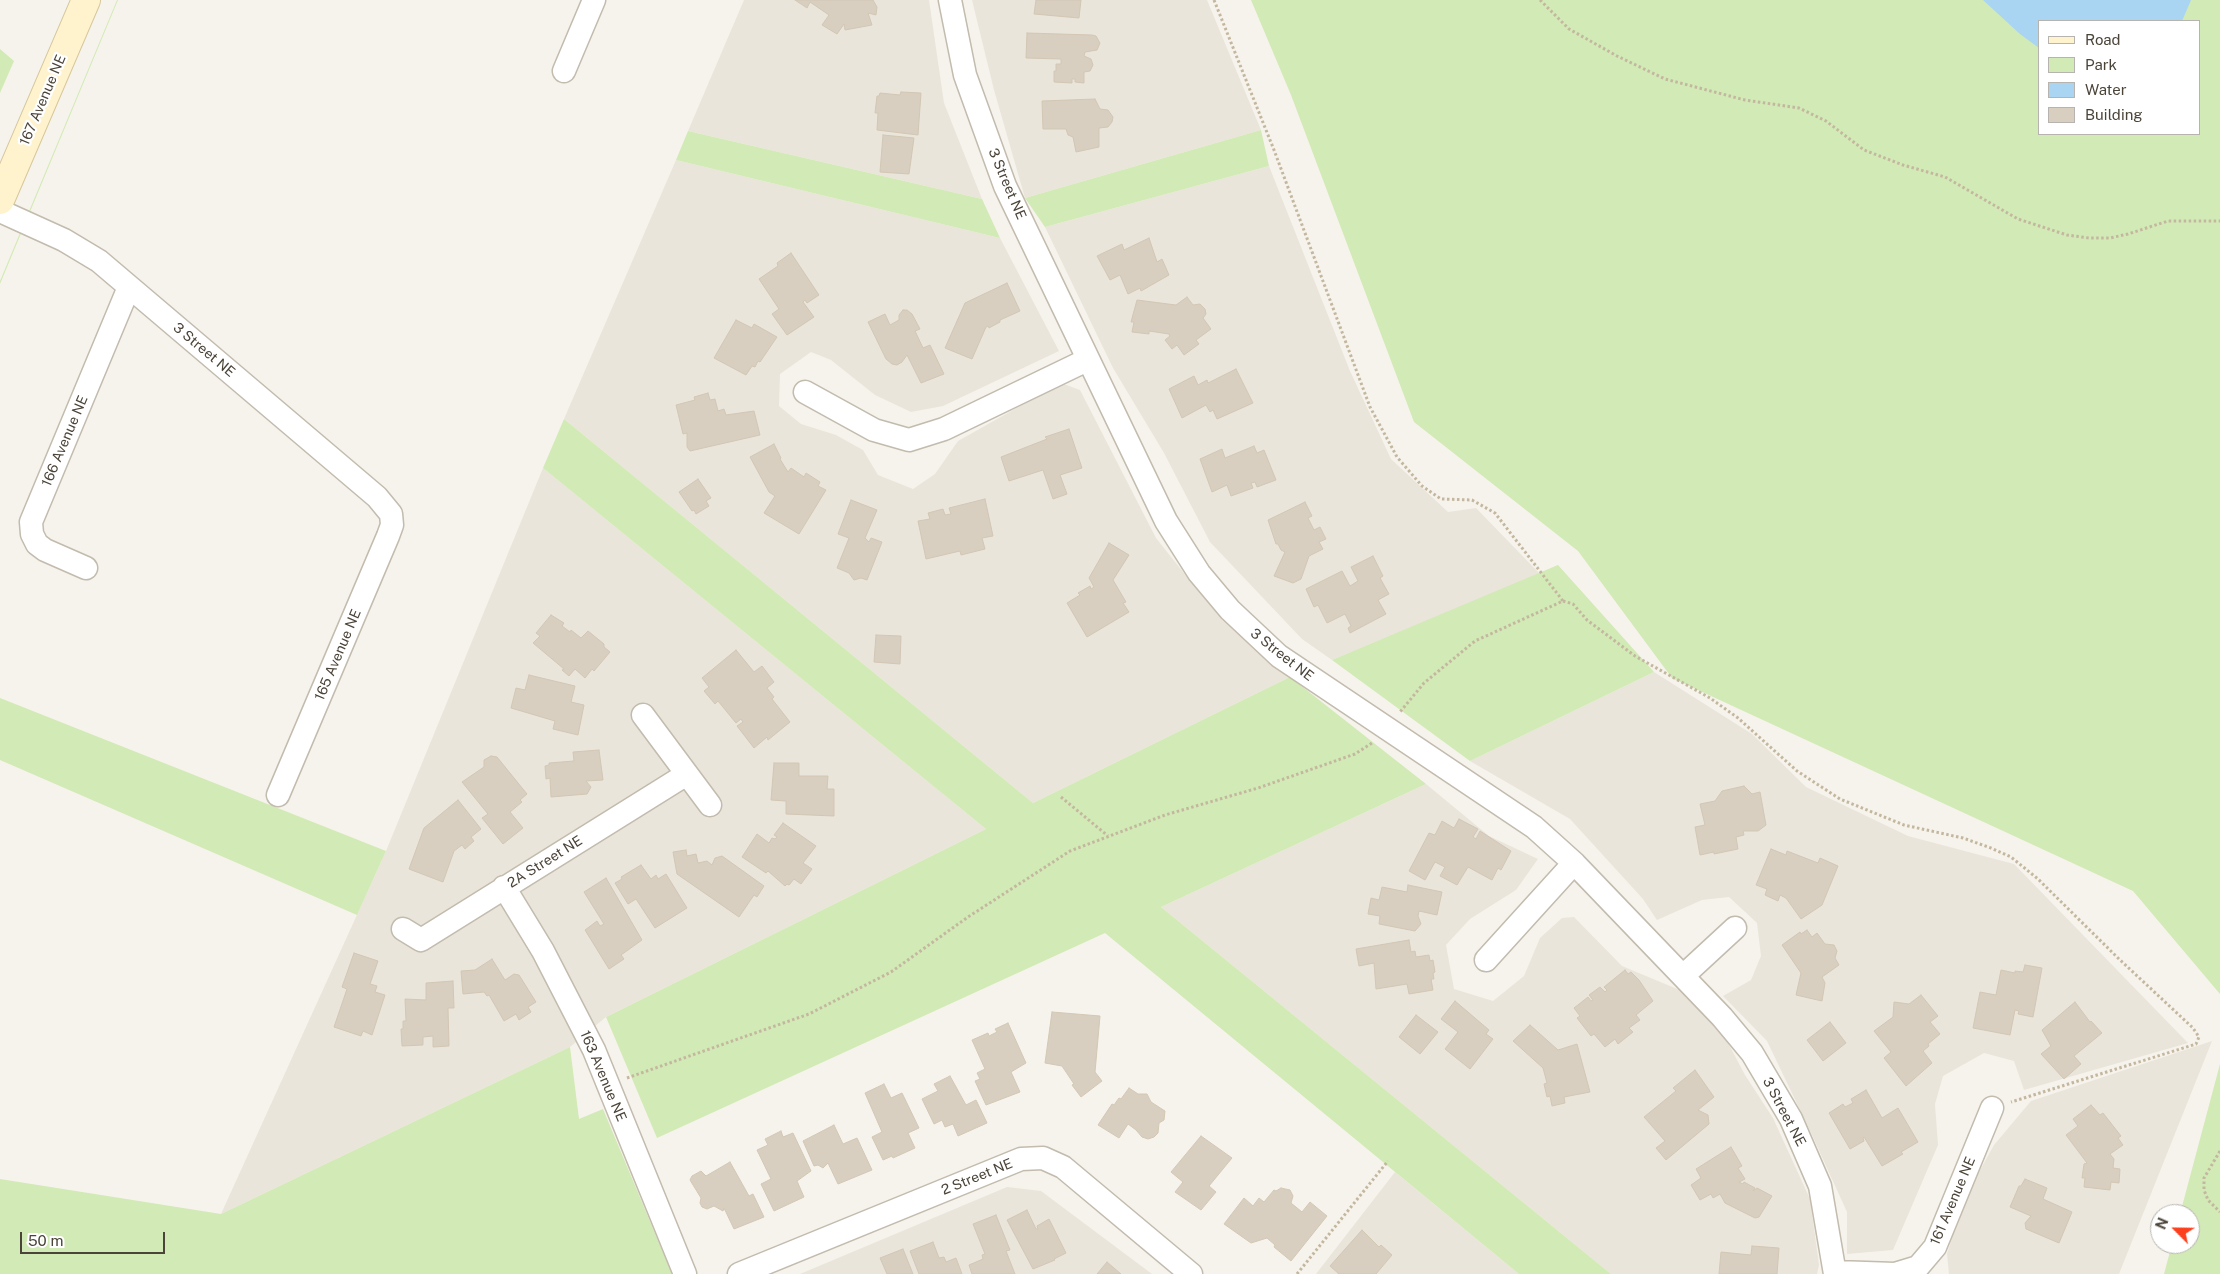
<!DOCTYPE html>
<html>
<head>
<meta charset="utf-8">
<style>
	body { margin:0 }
	#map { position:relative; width:2220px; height:1274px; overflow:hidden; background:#f6f3ec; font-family:"Public Sans",sans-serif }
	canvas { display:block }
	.legend { position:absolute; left:2038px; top:20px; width:162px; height:115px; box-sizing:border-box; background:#fff; border:1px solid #b7b4b0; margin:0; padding:6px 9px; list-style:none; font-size:15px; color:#4b4439 }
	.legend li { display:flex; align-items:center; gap:10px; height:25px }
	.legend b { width:25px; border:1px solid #b7b4b0 }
	.north { position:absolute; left:2150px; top:1204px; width:50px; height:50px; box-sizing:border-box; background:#fff; border:1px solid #b7b4b0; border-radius:50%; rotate:293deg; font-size:14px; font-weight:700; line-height:20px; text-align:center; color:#4b4439 }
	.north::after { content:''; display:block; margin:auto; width:18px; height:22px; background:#fc3f1d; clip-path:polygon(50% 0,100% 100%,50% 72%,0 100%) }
	.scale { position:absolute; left:20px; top:1232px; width:145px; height:22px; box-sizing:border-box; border:2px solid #4b4439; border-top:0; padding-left:6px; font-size:15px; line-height:18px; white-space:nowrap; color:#4b4439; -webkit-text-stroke:4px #fff; paint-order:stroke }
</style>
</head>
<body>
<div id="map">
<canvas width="2220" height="1274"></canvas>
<ul class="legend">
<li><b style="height:6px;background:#fff3cd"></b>Road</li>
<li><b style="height:14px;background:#d2eab5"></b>Park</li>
<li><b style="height:14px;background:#a9d4f2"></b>Water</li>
<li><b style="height:14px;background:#d8cfc1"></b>Building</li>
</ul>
<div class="north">N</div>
<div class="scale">50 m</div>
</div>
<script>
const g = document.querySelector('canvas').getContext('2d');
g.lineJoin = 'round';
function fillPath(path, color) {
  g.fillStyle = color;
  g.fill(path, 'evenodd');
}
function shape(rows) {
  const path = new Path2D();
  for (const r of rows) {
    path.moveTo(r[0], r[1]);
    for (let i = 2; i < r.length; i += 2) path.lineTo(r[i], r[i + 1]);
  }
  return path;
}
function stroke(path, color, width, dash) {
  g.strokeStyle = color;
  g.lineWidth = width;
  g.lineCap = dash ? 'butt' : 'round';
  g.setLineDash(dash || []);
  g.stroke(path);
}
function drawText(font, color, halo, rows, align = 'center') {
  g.font = font + ' "Public Sans",sans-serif';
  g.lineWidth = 4.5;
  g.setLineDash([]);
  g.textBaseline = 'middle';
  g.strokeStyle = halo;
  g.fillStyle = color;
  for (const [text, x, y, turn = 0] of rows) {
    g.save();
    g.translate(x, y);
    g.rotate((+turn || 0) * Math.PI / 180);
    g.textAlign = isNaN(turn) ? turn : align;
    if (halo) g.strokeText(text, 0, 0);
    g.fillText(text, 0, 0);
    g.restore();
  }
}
const residential = shape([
	[744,0,929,0,944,103,982,199,688,131],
	[972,0,1207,0,1261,130,1025,198,994,90],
	[676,160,1000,238,1059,351,943,406,911,412,875,395,831,360,811,352,780,374,779,406,801,424,836,435,863,450,878,475,913,489,935,474,958,441,1061,383,1080,390,1156,538,1195,587,1241,634,1290,677,1033,803,564,419],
	[1269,166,1350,371,1391,459,1448,512,1476,508,1540,574,1332,660,1302,639,1210,542,1164,453,1113,368,1045,227],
	[543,468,986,829,606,1017,570,1047,221,1214,386,851],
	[1654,672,1752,734,1806,787,1908,836,2014,864,2188,1043,2024,1090,2014,1061,1984,1053,1943,1076,1935,1104,1938,1145,1893,1250,1847,1254,1847,1212,1812,1135,1767,1041,1723,996,1751,980,1761,956,1757,923,1729,897,1702,900,1657,920,1643,899,1570,819,1470,761],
	[1426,784,1489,836,1538,859,1516,890,1470,919,1446,945,1454,989,1493,1001,1524,976,1540,938,1562,918,1574,917,1622,966,1706,1001,1745,1075,1773,1118,1810,1199,1819,1265,1817,1274,1611,1274,1161,907],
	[2212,1041,2119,1274,1949,1274,1947,1254,1964,1199,1994,1145,2031,1101],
	[1395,1172,1519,1274,1316,1274],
	[1007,1187,1041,1191,1152,1274,800,1274]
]);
const green = shape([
	[117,0,118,0,0,284,0,281],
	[1251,0,2220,0,2220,994,2133,891,1672,678,1578,551,1414,422,1291,95],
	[2039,21,2199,21,2199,134,2039,134],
	[0,49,14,61,0,93],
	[1261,130,1269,166,1045,227,1025,198],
	[688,131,982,199,1000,238,676,160],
	[564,419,1033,803,1290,677,1426,784,1161,907,1611,1274,1519,1274,1105,933,657,1138,606,1017,986,829,543,468],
	[1558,565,1654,672,1470,761,1332,660],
	[0,698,386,851,357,915,0,760],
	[570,1047,579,1119,603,1109,672,1274,0,1274,0,1179,221,1214],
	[2220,1064,2220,1274,2164,1274,2172,1244,2190,1244,2190,1214,2180,1214]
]);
const water = shape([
	[1983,0,2191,0,2182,21,2039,21,2039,48,2020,34]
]);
const building = shape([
	[795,0,873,0,877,7,876,15,868,13,872,25,845,30,844,24,837,34,822,25,829,15,810,2,807,8,795,0],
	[1036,0,1081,0,1079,18,1034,14,1036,0],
	[1027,33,1092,35,1096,36,1100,43,1097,50,1085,52,1084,56,1091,59,1093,65,1090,71,1084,72,1084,83,1075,82,1075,79,1072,79,1072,83,1054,82,1054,71,1056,71,1056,64,1061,64,1061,59,1026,58,1027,33],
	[901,92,921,93,918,135,877,130,878,113,875,113,877,96,879,96,880,93,900,95,901,92],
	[1095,99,1100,109,1108,110,1113,117,1112,122,1108,127,1099,128,1099,147,1076,152,1073,137,1068,135,1066,129,1043,129,1042,101,1095,99],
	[883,135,914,138,909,174,880,172,883,135],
	[1149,238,1157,262,1162,259,1169,275,1141,291,1140,288,1128,294,1120,275,1110,280,1097,256,1122,244,1124,250,1149,238],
	[791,253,819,295,807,303,805,300,803,302,814,317,787,335,772,314,779,309,759,279,778,266,777,263,791,253],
	[1007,283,1020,311,1000,320,1000,322,989,328,988,326,986,327,972,359,945,348,965,303,1007,283],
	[1187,297,1193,305,1200,304,1205,309,1206,314,1203,318,1211,329,1196,340,1199,344,1184,355,1177,345,1172,349,1165,340,1170,336,1169,334,1149,331,1149,334,1132,332,1134,322,1131,322,1137,300,1176,305,1187,297],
	[903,310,907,310,912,314,920,329,915,331,923,348,930,345,944,374,921,383,907,355,902,362,897,365,892,364,886,359,868,322,885,314,890,325,899,320,899,315,903,310],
	[736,320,752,328,754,324,777,337,760,362,758,361,755,367,752,366,746,375,714,358,736,320],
	[1236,369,1253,403,1217,419,1213,410,1210,412,1206,405,1182,418,1169,389,1194,376,1198,385,1207,380,1208,383,1236,369],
	[708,393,710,400,715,399,718,411,724,409,726,415,754,411,760,435,690,451,687,447,687,433,683,434,676,405,695,400,694,397,708,393],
	[1069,429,1082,468,1060,475,1067,494,1053,499,1043,470,1009,481,1001,457,1047,439,1045,437,1069,429],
	[774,444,781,458,780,459,788,472,791,468,804,477,806,473,820,482,818,486,826,490,799,534,764,513,775,496,769,492,750,457,774,444],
	[1254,446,1257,453,1264,450,1276,480,1257,487,1255,482,1251,483,1253,488,1231,496,1227,485,1212,492,1200,459,1222,449,1225,458,1254,446],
	[698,479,711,498,706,501,709,506,696,514,694,510,692,511,679,492,698,479],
	[985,499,993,536,982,538,985,549,961,555,960,551,926,559,918,521,930,519,928,513,943,509,945,515,951,514,949,508,985,499],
	[851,500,877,510,865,538,869,542,871,538,882,542,867,580,861,578,854,580,849,573,837,568,849,538,838,534,851,500],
	[1305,502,1312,516,1308,518,1314,530,1320,527,1326,539,1319,542,1323,549,1309,556,1301,579,1293,583,1274,576,1285,552,1281,550,1278,544,1276,544,1268,520,1305,502],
	[1109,543,1129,555,1113,580,1126,602,1123,603,1129,612,1087,637,1067,603,1080,595,1078,593,1090,586,1091,589,1094,587,1089,578,1109,543],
	[1373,556,1383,576,1380,578,1389,594,1378,600,1386,614,1350,633,1348,628,1351,626,1345,614,1327,623,1318,605,1314,607,1306,589,1342,571,1350,586,1358,581,1351,567,1373,556],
	[551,615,564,623,562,626,570,632,571,630,581,638,588,631,604,644,604,647,610,652,594,671,592,669,585,678,575,669,569,676,562,670,564,669,533,643,540,636,536,633,551,615],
	[876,635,901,636,900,664,874,662,876,635],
	[736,650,754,672,762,666,774,682,767,688,774,697,772,699,790,722,768,740,767,737,754,748,737,726,743,722,741,719,736,723,718,701,715,704,704,691,709,687,702,678,736,650],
	[529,675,575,686,571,702,584,705,578,735,553,729,555,721,511,708,516,688,525,690,529,675],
	[599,750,603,780,586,781,591,787,587,794,551,797,550,778,546,779,545,766,549,765,549,763,574,761,573,752,599,750],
	[491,756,497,757,527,794,520,800,522,802,510,812,523,828,503,844,482,818,488,814,462,782,484,767,484,760,491,756],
	[774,763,799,763,799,776,828,776,827,789,834,789,834,816,786,814,786,801,771,800,774,763],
	[1744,786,1752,794,1760,792,1766,825,1758,831,1743,831,1744,835,1736,837,1738,849,1714,854,1714,852,1700,855,1695,827,1705,825,1700,804,1715,801,1722,791,1744,786],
	[458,800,481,829,471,837,474,841,465,849,462,845,454,851,443,882,409,869,424,828,458,800],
	[1459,819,1478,829,1473,837,1476,839,1480,831,1511,851,1501,870,1498,868,1492,880,1468,867,1457,885,1440,876,1445,867,1435,862,1425,880,1409,871,1429,833,1435,835,1442,821,1454,828,1459,819],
	[783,823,816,846,803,863,812,869,801,884,794,879,789,885,787,884,785,886,768,871,766,873,742,857,757,834,769,843,772,838,775,839,777,837,774,835,783,823],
	[1771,849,1786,855,1787,851,1818,863,1820,858,1838,866,1822,905,1801,919,1786,898,1780,895,1778,901,1765,895,1767,889,1756,885,1771,849],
	[686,850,687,856,696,854,698,863,707,861,712,865,715,858,722,856,764,886,757,897,754,895,739,917,677,874,673,852,686,850],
	[641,865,651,879,656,875,658,879,666,874,687,908,655,928,636,899,628,904,615,883,622,879,621,877,641,865],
	[606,878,642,940,621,955,624,959,609,969,585,930,597,921,600,926,604,924,584,892,606,878],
	[1408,885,1442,892,1437,915,1419,911,1418,916,1421,924,1415,931,1379,924,1380,916,1368,914,1371,898,1379,900,1382,887,1407,892,1408,885],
	[1807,930,1812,937,1817,933,1825,944,1834,945,1837,951,1835,958,1839,965,1822,977,1825,983,1822,1001,1796,995,1801,973,1782,945,1800,932,1801,934,1807,930],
	[1409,940,1411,952,1415,951,1416,957,1429,955,1430,961,1433,960,1435,972,1433,973,1434,979,1431,979,1433,990,1409,994,1407,984,1376,989,1374,963,1359,966,1356,949,1409,940],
	[354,953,378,961,370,984,377,986,375,992,385,995,372,1035,363,1031,361,1036,334,1027,347,989,342,987,354,953],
	[492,959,505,980,514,974,519,975,536,1002,528,1007,531,1012,519,1020,516,1014,504,1021,489,995,487,996,484,992,463,994,461,971,475,970,492,959],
	[2025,965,2042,968,2033,1017,2018,1014,2019,1011,2015,1010,2010,1035,1973,1028,1980,992,1996,995,2001,970,2015,973,2015,971,2023,972,2025,965],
	[1625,970,1628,974,1631,972,1639,980,1653,1001,1636,1015,1640,1020,1629,1028,1633,1032,1618,1044,1615,1039,1605,1047,1594,1034,1591,1036,1577,1018,1580,1016,1574,1008,1588,997,1591,1001,1593,1000,1589,995,1600,987,1605,992,1607,990,1604,987,1625,970],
	[453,981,454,1008,448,1008,449,1046,433,1047,433,1036,423,1037,423,1045,402,1046,401,1029,403,1029,403,1021,406,1021,405,999,426,1000,426,983,453,981],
	[1921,995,1938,1016,1930,1022,1940,1034,1928,1044,1929,1046,1923,1051,1932,1063,1906,1086,1884,1058,1891,1052,1874,1031,1893,1017,1894,1002,1909,1004,1921,995],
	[1455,1001,1489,1030,1486,1034,1493,1039,1470,1069,1445,1049,1458,1032,1441,1019,1455,1001],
	[2075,1002,2090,1022,2091,1021,2102,1033,2074,1056,2081,1064,2064,1079,2041,1054,2051,1046,2042,1030,2075,1002],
	[1052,1012,1100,1016,1095,1072,1102,1081,1081,1097,1072,1085,1074,1084,1062,1066,1045,1063,1052,1012],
	[1416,1015,1438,1032,1420,1054,1399,1037,1416,1015],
	[1830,1022,1846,1043,1823,1061,1807,1040,1830,1022],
	[1008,1023,1026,1063,1011,1072,1020,1092,986,1105,975,1081,980,1079,977,1073,985,1069,972,1040,988,1033,989,1036,997,1032,995,1029,1008,1023],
	[1530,1025,1558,1050,1577,1044,1590,1092,1564,1097,1565,1103,1552,1106,1550,1096,1547,1097,1544,1084,1547,1083,1543,1068,1513,1041,1530,1025],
	[1695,1070,1714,1097,1698,1110,1708,1115,1709,1124,1666,1160,1656,1148,1665,1141,1644,1117,1676,1091,1673,1088,1695,1070],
	[950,1076,966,1105,976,1100,987,1123,958,1136,953,1124,945,1127,942,1120,934,1124,922,1099,938,1091,934,1084,950,1076],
	[884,1084,891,1098,902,1093,919,1128,908,1133,915,1148,893,1158,892,1156,883,1160,872,1137,882,1132,865,1093,884,1084],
	[1129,1088,1138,1094,1147,1094,1151,1102,1165,1111,1164,1120,1159,1123,1158,1133,1154,1137,1148,1139,1142,1137,1136,1130,1128,1124,1119,1138,1098,1125,1112,1104,1114,1105,1119,1098,1121,1099,1129,1088],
	[1866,1090,1882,1118,1898,1108,1918,1142,1901,1152,1903,1154,1882,1166,1864,1137,1863,1138,1864,1141,1850,1149,1829,1113,1843,1104,1845,1107,1853,1103,1851,1099,1866,1090],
	[2091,1105,2100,1115,2103,1113,2121,1136,2118,1138,2123,1145,2110,1154,2114,1159,2113,1168,2120,1169,2119,1183,2111,1182,2110,1190,2084,1187,2085,1178,2082,1178,2084,1164,2087,1163,2066,1135,2078,1126,2073,1119,2091,1105],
	[834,1125,843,1144,857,1138,872,1170,838,1184,828,1163,823,1168,818,1165,814,1166,803,1141,834,1125],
	[781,1131,783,1137,793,1133,811,1171,797,1181,804,1197,774,1211,761,1184,771,1179,757,1150,768,1145,765,1139,781,1131],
	[1201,1136,1232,1158,1209,1186,1216,1192,1201,1210,1175,1192,1183,1182,1171,1172,1201,1136],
	[1731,1147,1742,1166,1738,1168,1745,1179,1739,1182,1743,1184,1744,1182,1755,1188,1753,1191,1757,1188,1772,1196,1759,1217,1755,1218,1725,1203,1720,1194,1713,1198,1711,1194,1700,1200,1691,1185,1701,1178,1696,1169,1731,1147],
	[730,1162,749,1196,753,1194,764,1217,734,1229,724,1208,723,1211,714,1206,707,1209,702,1207,700,1203,701,1198,690,1180,692,1176,701,1171,706,1176,730,1162],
	[2025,1179,2047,1188,2043,1199,2072,1212,2059,1243,2026,1229,2025,1223,2031,1216,2010,1207,2019,1186,2021,1186,2025,1179],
	[1281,1188,1290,1190,1293,1196,1291,1203,1302,1212,1310,1202,1327,1216,1291,1261,1274,1247,1275,1245,1267,1238,1251,1243,1224,1224,1244,1198,1253,1206,1259,1198,1264,1202,1274,1190,1276,1191,1281,1188],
	[1027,1210,1036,1229,1038,1229,1037,1226,1049,1219,1066,1253,1054,1259,1055,1260,1033,1269,1007,1220,1027,1210],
	[996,1215,1010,1250,1006,1251,1015,1274,972,1274,969,1265,983,1259,982,1255,985,1254,973,1224,996,1215],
	[1362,1230,1379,1247,1381,1245,1392,1255,1376,1274,1339,1274,1330,1266,1362,1230],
	[933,1242,939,1258,944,1257,946,1262,956,1258,962,1274,919,1274,910,1251,933,1242],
	[1752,1246,1779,1248,1777,1274,1719,1274,1721,1252,1751,1255,1752,1246],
	[903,1249,913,1274,887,1274,880,1258,903,1249],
	[1107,1262,1121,1274,1097,1274,1107,1262]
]);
const path = shape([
	[1214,0,1274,150,1370,407,1397,457,1422,486,1441,499,1472,500,1495,513,1563,601,1475,641,1424,683,1400,712],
	[1540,0,1569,29,1617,56,1665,79,1745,100,1799,108,1826,121,1864,150,1903,165,1945,177,2018,219,2067,235,2089,238,2110,238,2128,234,2168,221,2220,221],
	[1563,601,1573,604,1587,620,1635,656,1710,698,1738,718,1797,771,1840,799,1904,825,1963,838,1991,848,2011,857,2038,879,2119,959,2193,1028,2199,1037,2196,1044,2011,1102],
	[1061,797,1108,836],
	[627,1078,809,1014,891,972,968,917,1070,851,1165,815,1258,788,1355,754,1372,743],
	[2220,1151,2204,1178,2204,1190,2208,1200,2220,1212],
	[1297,1274,1388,1161]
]);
const street = shape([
	[950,0,965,75,1005,186,1166,521,1199,573,1230,610,1279,656,1534,827,1574,863,1722,1017,1752,1053,1791,1119,1820,1186,1835,1274],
	[564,71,594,0],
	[0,211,64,240,99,261,377,497,391,514,392,525,388,536,278,795],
	[805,392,874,430,909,440,944,429,1087,360],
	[86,568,45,550,37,544,32,534,31,522,129,287],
	[643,715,710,805],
	[504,887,543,951,594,1050,685,1274],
	[403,929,421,940,687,774],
	[1486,960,1574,863],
	[1683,976,1735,928],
	[1836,1272,1895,1274,1918,1267,1935,1247,1992,1108],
	[739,1274,1021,1159,1043,1158,1063,1167,1191,1274]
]);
const secondary = shape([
	[0,200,86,0]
]);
const streetNames = [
	["167 Avenue NE",43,100,-67],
	["3 Street NE",1007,184,67],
	["3 Street NE",204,350,40],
	["166 Avenue NE",65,441,-67],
	["165 Avenue NE",338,655,-67],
	["3 Street NE",1282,655,38],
	["2A Street NE",545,862,-32],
	["163 Avenue NE",603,1076,67],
	["3 Street NE",1784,1112,62],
	["2 Street NE",977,1177,-22],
	["161 Avenue NE",1953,1201,-67]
];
fillPath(residential, '#eae5da');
fillPath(green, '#d2eab5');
fillPath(water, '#a9d4f2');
fillPath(building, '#d8cfc1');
stroke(building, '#d3c7b4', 1);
stroke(street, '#c2bbae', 25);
stroke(secondary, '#d6c79b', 30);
stroke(path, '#c4b79f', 3, [2.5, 2.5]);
stroke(street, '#fff', 22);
stroke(secondary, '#fff3cd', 28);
drawText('14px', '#4b4439', '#fff', streetNames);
</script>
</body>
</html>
